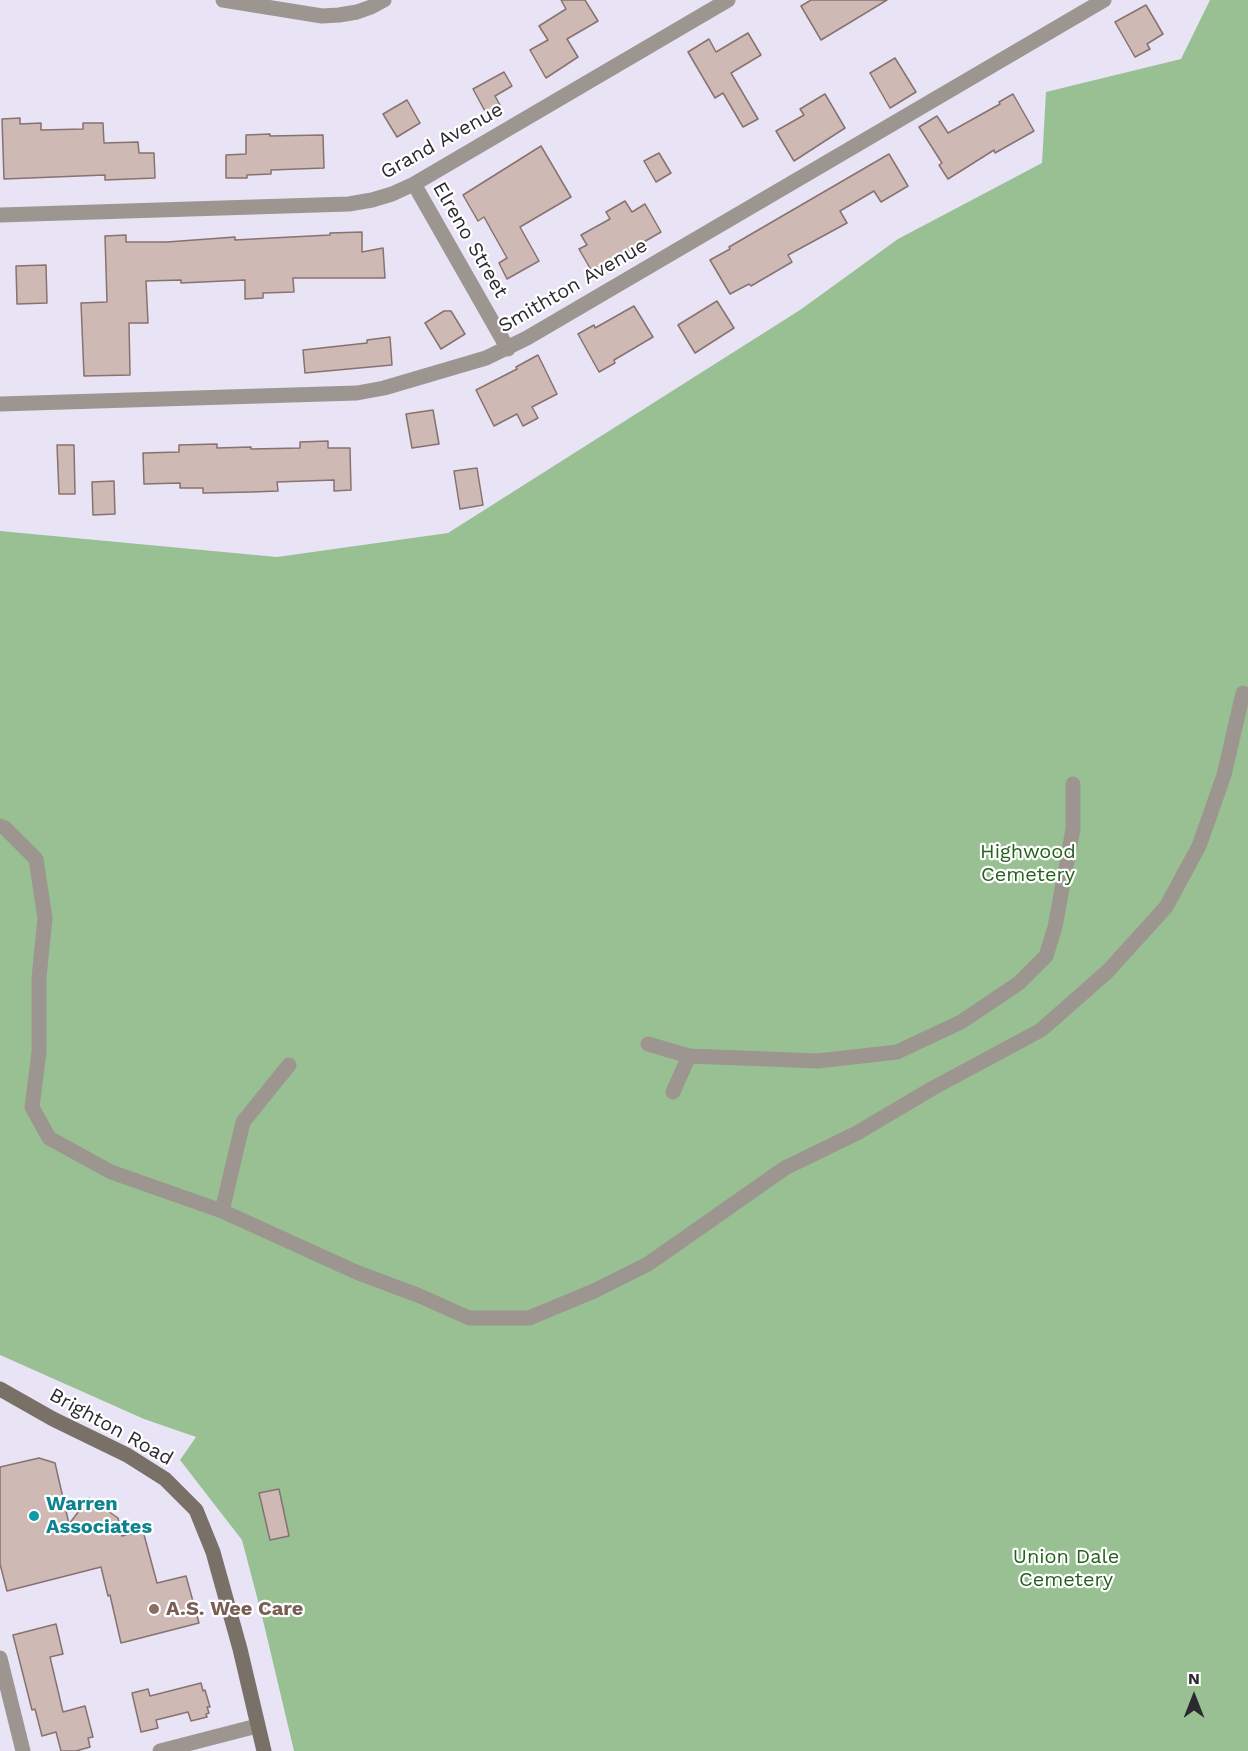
<!DOCTYPE html>
<html>
<head>
<meta charset="utf-8">
<style>
	body { margin:0 }
	#map { position:relative; width:1248px; height:1751px; overflow:hidden; background:#e9e3f6; font-family:"Work Sans",sans-serif }
	canvas { display:block }
	.north { position:absolute; left:1164px; top:1667px; width:60px; height:60px; -webkit-text-stroke:4px #fff; paint-order:stroke; rotate:0deg; font-size:16px; font-weight:700; line-height:24px; text-align:center; color:#2c2a31 }
	.north::after { content:''; display:block; margin:auto; width:21px; height:27px; background:#2c2a31; clip-path:polygon(50% 0,100% 100%,50% 72%,0 100%) }
</style>
</head>
<body>
<div id="map">
<canvas width="1248" height="1751"></canvas>
<div class="north">N</div>
</div>
<script>
const g = document.querySelector('canvas').getContext('2d');
g.lineJoin = 'round';
function fillPath(path, color) {
  g.fillStyle = color;
  g.fill(path, 'evenodd');
}
function shape(rows) {
  const path = new Path2D();
  for (const r of rows) {
    path.moveTo(r[0], r[1]);
    for (let i = 2; i < r.length; i += 2) path.lineTo(r[i], r[i + 1]);
  }
  return path;
}
function stroke(path, color, width, dash) {
  g.strokeStyle = color;
  g.lineWidth = width;
  g.lineCap = dash ? 'butt' : 'round';
  g.setLineDash(dash || []);
  g.stroke(path);
}
function drawText(font, color, halo, rows, align = 'center') {
  g.font = font + ' "Work Sans",sans-serif';
  g.lineWidth = 4.5;
  g.setLineDash([]);
  g.textBaseline = 'middle';
  g.strokeStyle = halo;
  g.fillStyle = color;
  for (const [text, x, y, turn = 0] of rows) {
    g.save();
    g.translate(x, y);
    g.rotate((+turn || 0) * Math.PI / 180);
    g.textAlign = isNaN(turn) ? turn : align;
    if (halo) g.strokeText(text, 0, 0);
    g.fillText(text, 0, 0);
    g.restore();
  }
}
const green = shape([
	[1210,0,1248,0,1248,1751,294,1751,262,1616,242,1540,180,1460,196,1437,144,1419,0,1355,0,531,277,557,448,533,800,310,898,239,1042,163,1046,92,1181,59]
]);
const building = shape([
	[561,0,585,0,598,21,567,39,578,57,546,78,530,50,548,40,539,26,566,9,561,0],
	[811,0,887,0,821,40,801,6,811,0],
	[1146,5,1163,34,1147,44,1150,49,1135,57,1115,22,1146,5],
	[748,33,761,55,731,73,758,119,743,127,723,93,715,98,688,52,709,39,716,52,748,33],
	[895,58,916,92,890,108,870,73,895,58],
	[504,72,512,86,495,96,500,105,486,113,473,89,504,72],
	[825,94,845,128,794,161,776,131,804,115,800,109,825,94],
	[1013,94,1034,131,995,153,994,150,948,179,939,165,942,163,919,127,937,116,948,133,1000,104,999,102,1013,94],
	[407,100,420,123,397,137,383,114,407,100],
	[20,118,20,124,41,123,41,130,83,129,83,123,103,123,104,143,138,142,139,153,154,153,155,178,105,180,105,175,4,179,2,119,20,118],
	[270,134,270,136,323,135,324,168,271,170,271,174,247,175,247,178,226,178,226,155,246,154,246,135,270,134],
	[541,146,571,197,520,227,539,261,507,279,499,263,507,258,484,217,478,221,463,195,541,146],
	[659,153,671,173,656,182,644,161,659,153],
	[889,154,908,186,881,202,874,191,840,211,847,223,788,255,792,262,751,286,749,284,730,294,710,260,730,249,729,247,889,154],
	[625,201,632,212,645,204,661,232,611,261,613,263,594,275,579,249,587,245,581,235,610,219,606,212,625,201],
	[362,232,362,252,383,248,385,278,293,278,294,292,263,293,263,298,245,299,245,280,181,283,181,280,146,281,148,323,129,323,130,375,84,376,81,303,107,302,105,236,126,235,126,242,167,242,235,237,235,240,272,238,330,235,330,233,362,232],
	[46,265,47,303,17,304,16,266,46,265],
	[717,301,734,328,695,353,678,325,717,301],
	[634,306,653,337,614,360,615,363,599,372,578,334,594,325,595,328,634,306],
	[444,311,451,311,465,334,441,349,425,323,444,311],
	[390,337,392,365,305,373,303,350,367,343,367,340,390,337],
	[538,355,557,394,532,407,538,418,523,426,517,414,494,426,476,390,517,369,516,367,538,355],
	[433,410,439,444,412,448,406,414,433,410],
	[328,441,328,448,350,448,351,490,334,491,334,480,277,482,278,491,252,492,203,493,203,488,180,488,180,483,144,484,143,453,179,452,179,445,217,444,217,448,251,447,251,449,300,448,300,442,328,441],
	[57,445,74,445,75,494,59,494,57,445],
	[477,468,483,505,460,509,454,471,477,468],
	[114,481,115,514,93,515,92,482,114,481],
	[39,1458,55,1463,69,1524,89,1498,118,1518,122,1536,143,1531,157,1583,186,1576,199,1623,121,1643,110,1595,108,1596,101,1567,7,1591,0,1564,0,1467,39,1458],
	[279,1489,289,1536,270,1540,259,1493,279,1489],
	[56,1624,63,1654,50,1657,63,1712,85,1706,93,1737,88,1738,90,1747,76,1751,61,1751,56,1732,42,1736,35,1709,32,1710,13,1635,56,1624],
	[201,1683,203,1691,205,1690,210,1707,207,1707,209,1713,206,1714,207,1717,191,1721,188,1712,156,1720,158,1728,141,1732,132,1693,148,1689,150,1696,201,1683]
]);
const street = shape([
	[223,0,322,16,339,15,357,12,371,7,384,0],
	[414,184,508,349],
	[0,215,349,204,372,200,392,194,414,184,728,0],
	[0,404,357,393,384,388,486,358,527,338,1104,0],
	[0,826,5,828,36,859,45,918,39,978,39,1052,32,1107,49,1138,111,1172,222,1211],
	[648,1044,689,1056,818,1061,897,1052,961,1022,1019,983,1046,956,1055,927,1073,829,1073,784],
	[289,1065,243,1122,222,1211,356,1272,420,1296,469,1318,529,1318,594,1291,648,1264,785,1168,857,1133,933,1088,1041,1030,1108,971,1166,907,1199,846,1224,775,1243,693],
	[673,1092,689,1056],
	[0,1658,23,1751],
	[160,1751,257,1726]
]);
const secondary = shape([
	[0,1389,53,1419,127,1455,165,1479,196,1510,213,1552,240,1649,264,1751]
]);
const markers = [
	[34,1516,6,"#0f9aa8"],
	[154,1609,6,"#8d6e63"]
];
const streetNames = [
	["Grand Avenue",442,141,-29],
	["Elreno Street",470,240,60],
	["Smithton Avenue",573,286,-30],
	["Brighton Road",111,1427,29]
];
const parkNames = [
	["Highwood",1028,852],
	["Cemetery",1028,875],
	["Union Dale",1066,1557],
	["Cemetery",1066,1580]
];
const cultureNames = [
	["Warren",46,1504],
	["Associates",46,1527]
];
const educationNames = [
	["A.S. Wee Care",166,1609]
];
fillPath(green, '#99c093');
fillPath(building, '#ceb9b5');
stroke(building, '#86726f', 1.5);
stroke(street, '#9d9690', 15);
stroke(secondary, '#797067', 15);
for (const [x, y, r, color] of markers) {
  const dot = new Path2D();
  dot.arc(x, y, r, 0, 2 * Math.PI);
  g.fillStyle = color;
  g.fill(dot);
  stroke(dot, '#fff', 2);
}
drawText('20px', '#2c2a31', '#fff', streetNames);
drawText('20px', '#25601d', '#fff', parkNames);
drawText('bold 20px', '#0d838f', '#fff', cultureNames, 'left');
drawText('bold 20px', '#785e54', '#fff', educationNames, 'left');
</script>
</body>
</html>
